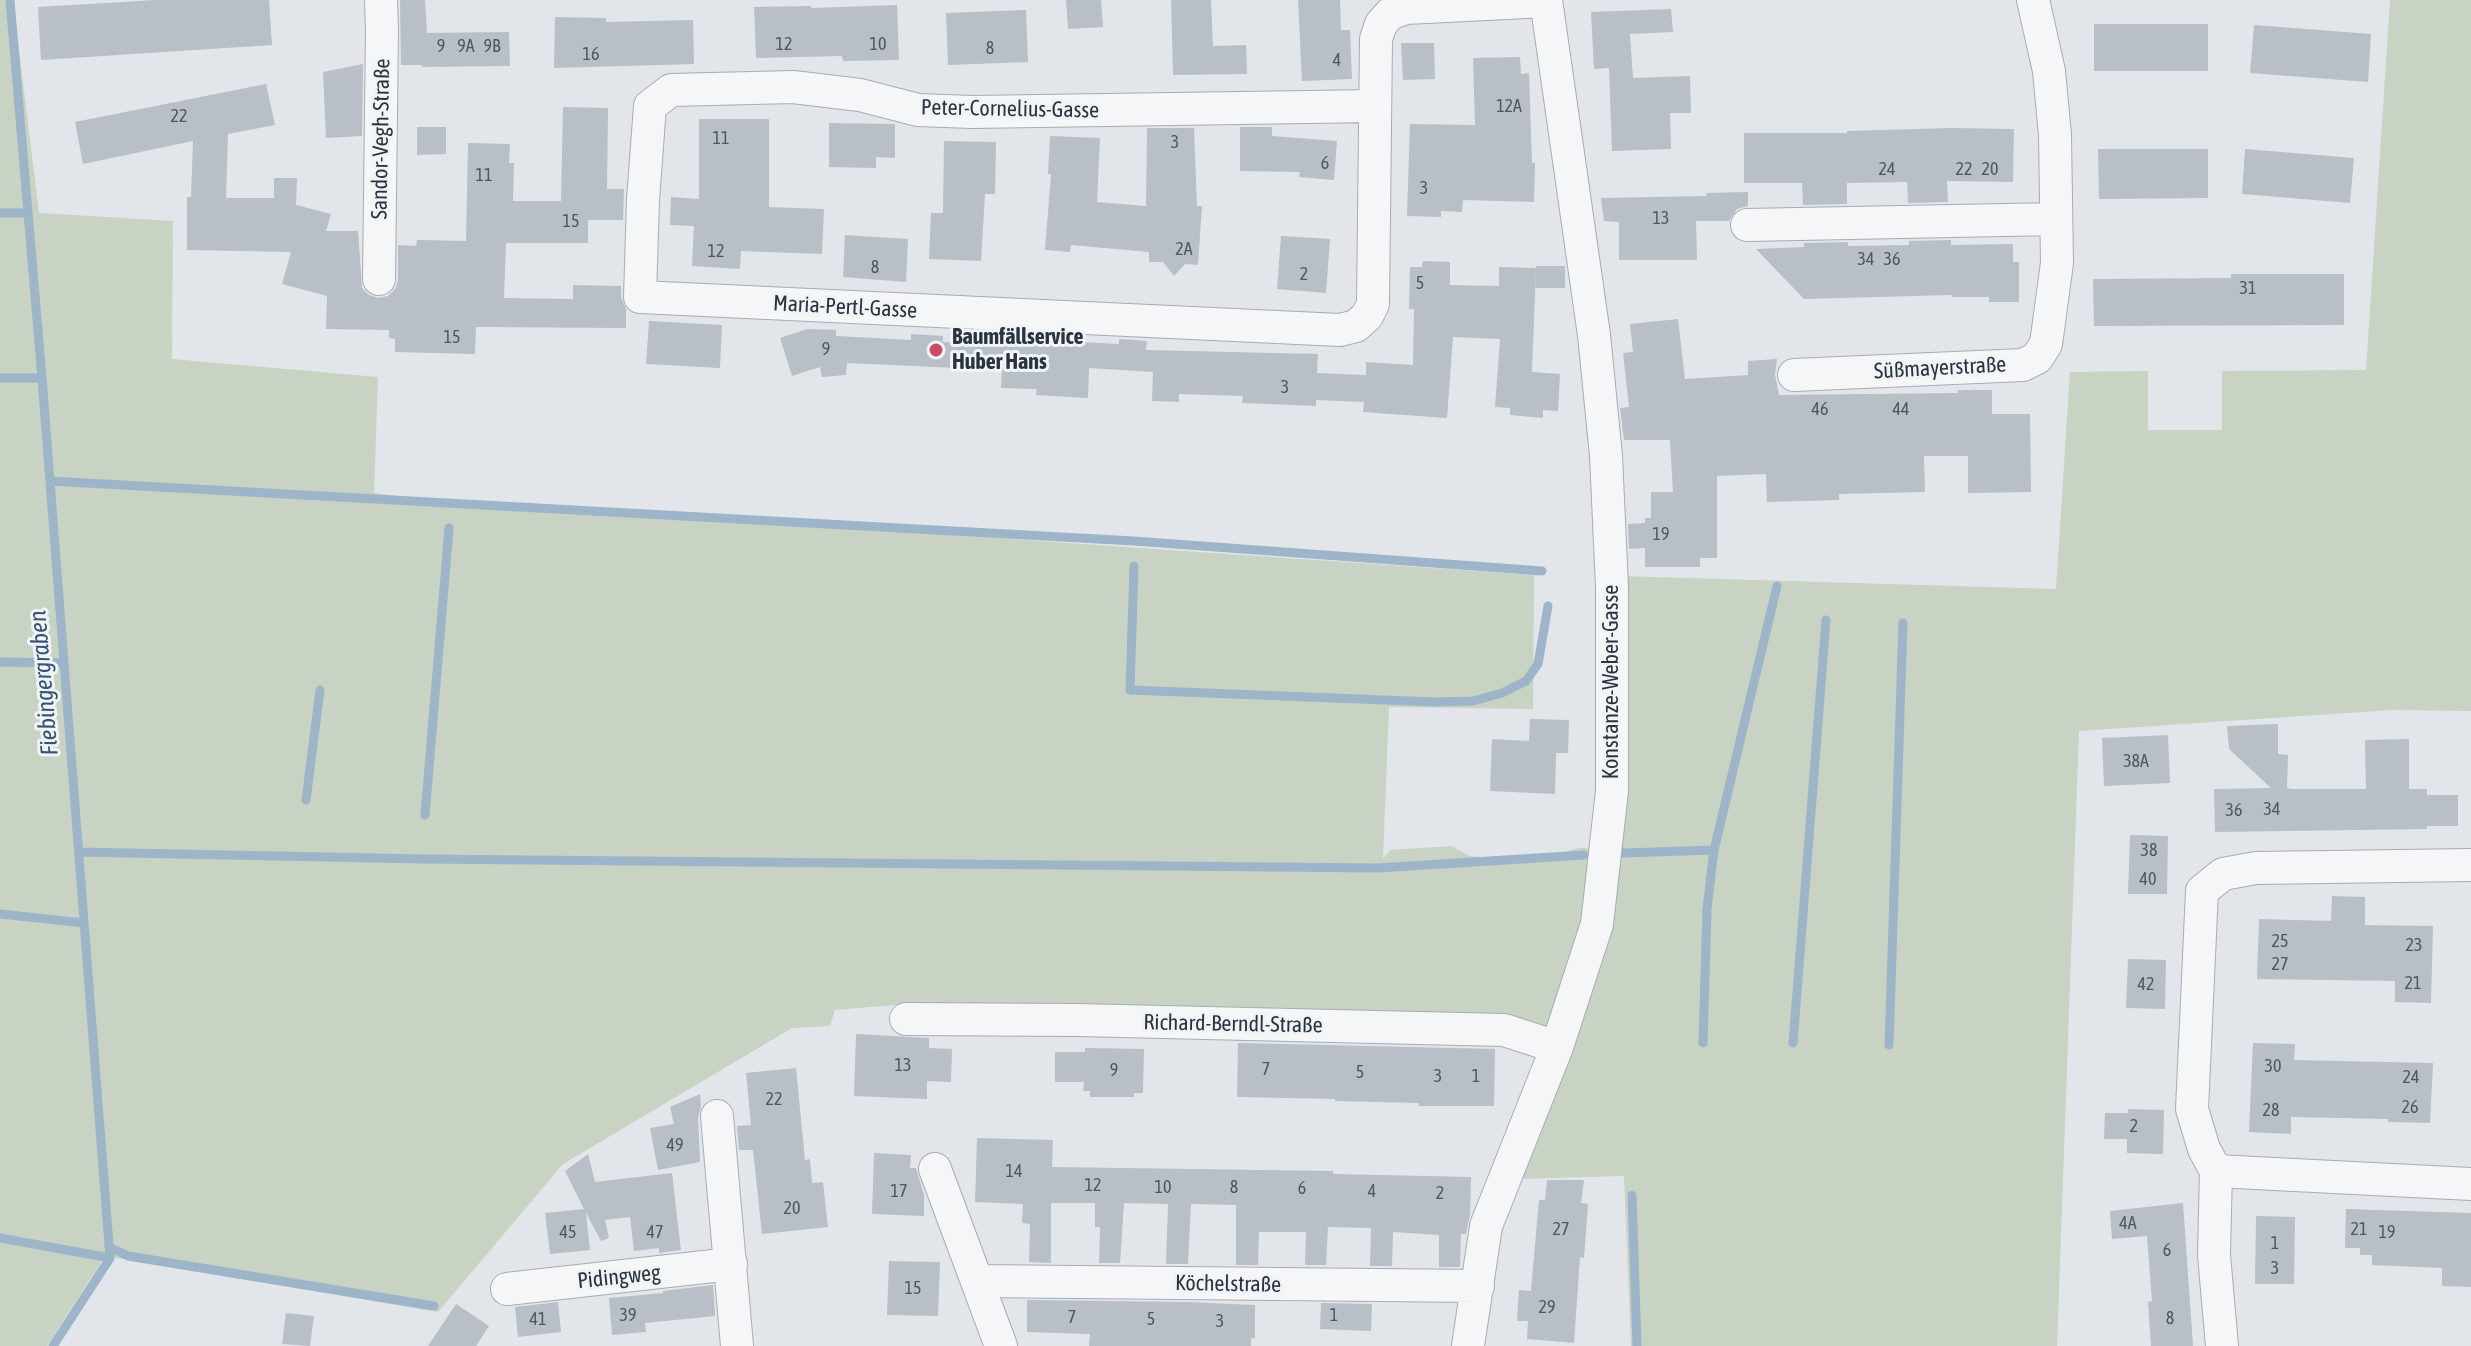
<!DOCTYPE html>
<html>
<head>
<meta charset="utf-8">
<style>
	body { margin:0 }
	canvas { display:block; background:#e2e5ea }
</style>
</head>
<body>
<canvas width="2471" height="1346"></canvas>
<script>
const g = document.querySelector('canvas').getContext('2d');
g.lineJoin = 'round';
function fillPath(path, color) {
  g.fillStyle = color;
  g.fill(path, 'evenodd');
}
function shape(rows) {
  const path = new Path2D();
  for (const r of rows) {
    path.moveTo(r[0], r[1]);
    for (let i = 2; i < r.length; i += 2) path.lineTo(r[i], r[i + 1]);
  }
  return path;
}
function stroke(path, color, width, dash) {
  g.strokeStyle = color;
  g.lineWidth = width;
  g.lineCap = dash ? 'butt' : 'round';
  g.setLineDash(dash || []);
  g.stroke(path);
}
function drawText(font, color, halo, rows, align = 'center') {
  g.font = font + ' "Asap Condensed",sans-serif';
  g.lineWidth = 6;
  g.setLineDash([]);
  g.textBaseline = 'middle';
  g.strokeStyle = halo;
  g.fillStyle = color;
  for (const [text, x, y, turn = 0] of rows) {
    g.save();
    g.translate(x, y);
    g.rotate((+turn || 0) * Math.PI / 180);
    g.textAlign = isNaN(turn) ? turn : align;
    if (halo) g.strokeText(text, 0, 0);
    g.fillText(text, 0, 0);
    g.restore();
  }
}
const green = shape([
	[0,0,13,0,39,213,173,221,172,359,378,377,374,493,413,498,1534,575,1533,709,1389,707,1383,859,1390,850,1451,846,1470,856,1496,858,1561,853,1579,848,1613,849,1620,576,2056,589,2070,372,2148,371,2148,430,2222,430,2222,371,2366,370,2390,0,2471,0,2471,711,2392,710,2079,731,2057,1346,1631,1346,1624,1176,1518,1179,1577,1030,961,1008,918,1003,835,1010,830,1026,792,1028,563,1164,438,1312,105,1256,47,1346,0,1346]
]);
const stream = shape([
	[10,0,42,378,110,1258,53,1346],
	[0,213,28,213],
	[0,378,42,378],
	[50,481,1134,541,1542,571],
	[1134,566,1130,690,1435,702,1473,701,1502,693,1526,681,1538,664,1548,606],
	[0,662,64,663],
	[306,800,320,690],
	[425,815,449,528],
	[79,852,424,859,1378,868,1584,855],
	[1623,853,1714,850],
	[0,914,84,923],
	[1703,1043,1707,909,1714,850,1777,586],
	[1793,1043,1826,620],
	[1889,1045,1903,623],
	[1632,1195,1637,1346],
	[0,1238,110,1258],
	[109,1247,128,1256,434,1306]
]);
const building = shape([
	[155,0,269,0,272,45,41,60,38,7],
	[400,0,425,0,427,33,509,32,510,66,422,67,422,65,401,65],
	[1066,0,1101,0,1103,27,1068,29],
	[1171,0,1211,0,1213,46,1246,45,1247,74,1173,75],
	[1298,0,1340,0,1341,30,1350,30,1352,79,1302,81],
	[897,5,899,60,843,61,842,56,756,58,754,7,811,6,811,8],
	[1671,9,1673,32,1630,34,1633,78,1690,76,1691,113,1670,113,1671,149,1612,151,1609,68,1594,69,1591,12],
	[1026,10,1028,62,948,65,946,13],
	[555,17,606,18,606,22,693,20,694,64,554,68],
	[2094,24,2208,24,2208,71,2094,71],
	[2254,25,2371,34,2368,82,2250,73],
	[1401,43,1434,43,1435,79,1403,80],
	[1520,57,1521,74,1529,73,1532,163,1535,163,1534,202,1463,200,1462,212,1441,211,1441,217,1407,216,1410,124,1475,125,1473,58],
	[363,64,362,136,326,138,323,72],
	[266,84,275,125,228,134,226,198,274,198,274,178,297,178,296,205,331,214,326,231,358,231,362,288,369,295,378,298,388,296,396,288,398,279,398,245,416,246,417,240,466,241,468,143,510,144,509,163,514,163,513,201,561,201,563,107,608,108,607,189,624,189,623,220,588,220,588,243,506,243,504,298,573,299,573,285,621,286,621,297,626,309,626,328,476,327,475,354,395,352,395,339,389,338,389,330,326,329,327,296,282,284,291,252,187,250,187,197,191,197,193,141,83,164,75,122],
	[699,119,769,119,769,207,824,209,822,254,741,251,740,269,692,266,694,226,670,225,671,197,699,199],
	[829,123,895,124,895,158,876,157,876,168,829,167],
	[417,127,446,127,446,154,417,155],
	[1240,127,1272,127,1272,136,1337,141,1334,180,1299,177,1300,172,1240,171],
	[1147,128,1194,128,1197,206,1202,206,1198,265,1185,264,1174,276,1163,262,1149,262,1149,252,1071,245,1070,252,1045,250,1051,174,1048,174,1050,136,1100,138,1097,202,1146,206],
	[1949,128,2014,129,2013,182,1947,181,1948,202,1908,203,1907,182,1847,183,1847,204,1803,205,1802,183,1744,183,1744,133,1847,133,1847,131],
	[944,141,996,142,995,194,985,194,981,261,929,259,931,213,943,213],
	[2098,149,2208,149,2208,198,2099,199],
	[2245,149,2354,158,2350,203,2242,194],
	[1748,192,1748,206,1737,209,1729,221,1696,221,1697,260,1619,260,1619,222,1604,221,1601,198,1707,196,1706,193],
	[845,235,908,239,906,282,843,277],
	[1281,236,1330,239,1326,293,1277,289],
	[1951,240,1951,245,2013,244,2013,262,2019,262,2019,302,1989,302,1989,297,1952,297,1952,295,1804,299,1756,249,1804,247,1804,243,1848,242,1848,246,1909,245,1909,241],
	[1423,261,1450,262,1450,285,1499,286,1499,267,1536,268,1532,372,1560,374,1558,411,1543,410,1543,418,1510,415,1510,408,1495,407,1500,339,1453,337,1447,418,1363,412,1364,402,1316,400,1316,406,1242,403,1243,396,1179,394,1179,402,1152,401,1153,372,1089,368,1088,398,1036,395,1037,389,1001,388,1002,370,847,363,846,375,822,377,820,367,792,376,780,338,807,329,836,330,836,336,911,340,911,334,943,336,943,342,1003,345,1003,338,1119,344,1119,339,1147,341,1146,350,1318,354,1317,373,1366,375,1366,362,1413,365,1414,309,1409,309,1410,267,1422,267],
	[1536,266,1565,266,1565,288,1535,288],
	[2231,274,2344,274,2344,325,2094,326,2093,279,2231,278],
	[1678,319,1685,379,1748,375,1748,361,1777,359,1775,375,1779,395,1958,393,1958,390,1992,390,1992,414,2030,414,2031,492,1968,493,1968,456,1924,456,1925,492,1839,494,1839,500,1767,502,1766,474,1717,476,1717,558,1700,558,1700,567,1645,567,1645,548,1629,549,1628,524,1645,523,1645,518,1651,518,1651,492,1673,492,1670,440,1624,440,1620,408,1629,407,1623,353,1633,352,1630,324],
	[649,321,722,325,720,368,646,364],
	[1530,719,1569,720,1568,753,1556,753,1555,794,1490,791,1492,739,1529,741],
	[2278,724,2278,754,2288,755,2287,788,2291,789,2366,789,2365,740,2409,739,2409,789,2427,789,2427,795,2458,795,2458,826,2427,826,2427,829,2215,832,2214,789,2271,788,2229,749,2227,726],
	[2168,735,2170,783,2104,786,2102,738],
	[2130,835,2168,836,2167,894,2128,894],
	[2332,896,2365,897,2365,925,2433,926,2431,1003,2395,1002,2395,981,2257,979,2259,919,2331,921],
	[2128,959,2166,960,2165,1009,2126,1008],
	[856,1034,929,1038,929,1048,952,1049,951,1082,927,1081,927,1099,854,1096],
	[1238,1043,1495,1049,1494,1106,1419,1106,1419,1103,1335,1101,1335,1099,1237,1097],
	[2253,1043,2295,1044,2294,1060,2433,1063,2430,1123,2388,1122,2388,1119,2291,1117,2291,1134,2249,1132],
	[1085,1048,1144,1049,1143,1093,1134,1093,1134,1097,1090,1097,1090,1091,1083,1091,1084,1082,1055,1082,1055,1052,1085,1052],
	[796,1068,805,1160,810,1159,812,1183,823,1182,828,1227,762,1234,753,1150,739,1150,737,1126,751,1125,746,1073],
	[700,1094,701,1106,698,1118,700,1162,658,1170,650,1128,674,1124,670,1107],
	[2128,1109,2164,1110,2163,1154,2127,1153,2127,1139,2104,1139,2105,1113,2128,1113],
	[977,1138,1053,1140,1052,1167,1333,1171,1333,1174,1471,1177,1470,1214,1466,1234,1461,1234,1460,1267,1439,1267,1439,1235,1393,1232,1392,1266,1370,1266,1371,1228,1328,1227,1326,1265,1305,1265,1306,1232,1259,1232,1258,1265,1236,1265,1236,1205,1191,1204,1188,1264,1166,1264,1168,1204,1124,1203,1120,1263,1099,1263,1100,1227,1095,1227,1095,1203,1051,1203,1051,1263,1029,1262,1030,1224,1022,1223,1023,1204,975,1202],
	[874,1153,911,1155,910,1168,916,1168,924,1195,924,1216,872,1214],
	[588,1154,595,1182,672,1173,681,1250,659,1253,659,1248,634,1251,630,1217,605,1220,609,1238,601,1241,586,1213,590,1250,550,1254,545,1213,584,1209,565,1171],
	[1547,1180,1584,1180,1581,1203,1588,1204,1584,1258,1580,1257,1574,1343,1527,1339,1528,1321,1517,1321,1519,1290,1531,1291,1539,1200,1545,1200],
	[2183,1203,2193,1346,2151,1346,2148,1302,2152,1301,2147,1236,2112,1239,2110,1211],
	[2346,1209,2471,1213,2471,1287,2442,1286,2442,1268,2372,1265,2372,1255,2360,1255,2360,1248,2345,1248],
	[2256,1216,2295,1217,2294,1284,2255,1284],
	[889,1261,940,1262,938,1316,887,1315],
	[713,1285,715,1316,645,1323,646,1332,612,1335,609,1298,663,1293,663,1291],
	[1027,1300,1187,1302,1255,1305,1255,1338,1251,1338,1251,1346,1089,1346,1090,1334,1027,1332],
	[558,1302,561,1332,518,1337,515,1307],
	[1321,1303,1372,1304,1371,1331,1320,1329],
	[456,1304,489,1326,476,1346,428,1346],
	[286,1313,314,1316,310,1346,282,1344]
]);
const minor = shape([
	[1375,106,972,112,918,110,860,95,793,87,671,90,650,106,643,200,640,297,1340,330,1356,326,1367,316,1373,304,1376,39,1381,24,1391,13,1406,8,1546,1],
	[1747,225,2056,219],
	[379,279,382,30,381,0],
	[1794,375,2023,365,2037,358,2046,344,2057,263,2055,135,2049,71,2033,0],
	[906,1019,1078,1020,1504,1030,1557,1047],
	[717,1116,737,1346],
	[935,1169,1001,1346],
	[2216,1171,2471,1184],
	[978,1281,1478,1286],
	[507,1289,731,1264],
	[1468,1346,1486,1226,1557,1047,1597,924,1612,791,1612,587,1606,456,1594,335,1546,0],
	[2222,1346,2214,1255,2216,1171,2204,1149,2192,1109,2202,891,2223,874,2256,868,2471,865]
]);
const markers = [
	[936,350,8,"#c94c63"]
];
const numberNames = [
	["12",784,44],
	["10",878,44],
	["9",441,46],
	["9A",466,46],
	["9B",492,46],
	["8",990,48],
	["16",591,54],
	["4",1337,60],
	["12A",1509,106],
	["22",179,116],
	["11",721,138],
	["3",1175,142],
	["6",1325,163],
	["24",1887,169],
	["22",1964,169],
	["20",1990,169],
	["11",484,175],
	["3",1424,188],
	["13",1661,218],
	["15",571,221],
	["2A",1184,249],
	["12",716,251],
	["34",1866,259],
	["36",1892,259],
	["8",875,267],
	["2",1304,274],
	["5",1420,283],
	["31",2248,288],
	["15",452,337],
	["9",826,349],
	["3",1285,387],
	["46",1820,409],
	["44",1901,409],
	["19",1661,534],
	["38A",2136,761],
	["34",2272,809],
	["36",2234,810],
	["38",2149,850],
	["40",2148,879],
	["25",2280,941],
	["23",2414,945],
	["27",2280,964],
	["21",2413,983],
	["42",2146,984],
	["13",903,1065],
	["30",2273,1066],
	["7",1266,1069],
	["9",1114,1070],
	["5",1360,1072],
	["3",1438,1076],
	["1",1476,1076],
	["24",2411,1077],
	["22",774,1099],
	["26",2410,1107],
	["28",2271,1110],
	["2",2134,1126],
	["49",675,1145],
	["14",1014,1171],
	["12",1093,1185],
	["10",1163,1187],
	["8",1234,1187],
	["6",1302,1188],
	["17",899,1191],
	["4",1372,1191],
	["2",1440,1193],
	["20",792,1208],
	["4A",2128,1223],
	["27",1561,1229],
	["21",2359,1229],
	["45",568,1232],
	["47",655,1232],
	["19",2387,1232],
	["1",2275,1243],
	["6",2167,1250],
	["3",2275,1268],
	["15",913,1288],
	["29",1547,1307],
	["39",628,1315],
	["1",1334,1315],
	["7",1072,1317],
	["8",2170,1318],
	["41",538,1319],
	["5",1151,1319],
	["3",1220,1321]
];
const streetNames = [
	["Peter-Cornelius-Gasse",1010,109,1],
	["Sandor-Vegh-Straße",381,139,-89],
	["Maria-Pertl-Gasse",845,307,3],
	["Süßmayerstraße",1940,368,-3],
	["Konstanze-Weber-Gasse",1611,682,-90],
	["Richard-Berndl-Straße",1233,1024,1],
	["Pidingweg",619,1277,-6],
	["Köchelstraße",1228,1284,1]
];
const poiNames = [
	["Baumfällservice",952,337],
	["Huber Hans",952,362]
];
const waterNames = [
	["Fiebingergraben",44,683,-95]
];
fillPath(green, '#c8d3c3');
stroke(stream, '#9eb4c8', 9);
fillPath(building, '#b9bfc6');
stroke(minor, '#a7acb4', 34);
stroke(minor, '#f5f6f8', 32);
for (const [x, y, r, color] of markers) {
  const dot = new Path2D();
  dot.arc(x, y, r, 0, 2 * Math.PI);
  g.fillStyle = color;
  g.fill(dot);
  stroke(dot, '#f1f4f7', 3);
}
drawText('18px', '#4e5662', null, numberNames);
drawText('22px', '#2b3341', '#f1f4f7', streetNames);
drawText('bold 22px', '#2b3341', '#f1f4f7', poiNames, 'left');
drawText('italic 24px', '#365374', '#f1f4f7', waterNames);
</script>
</body>
</html>
